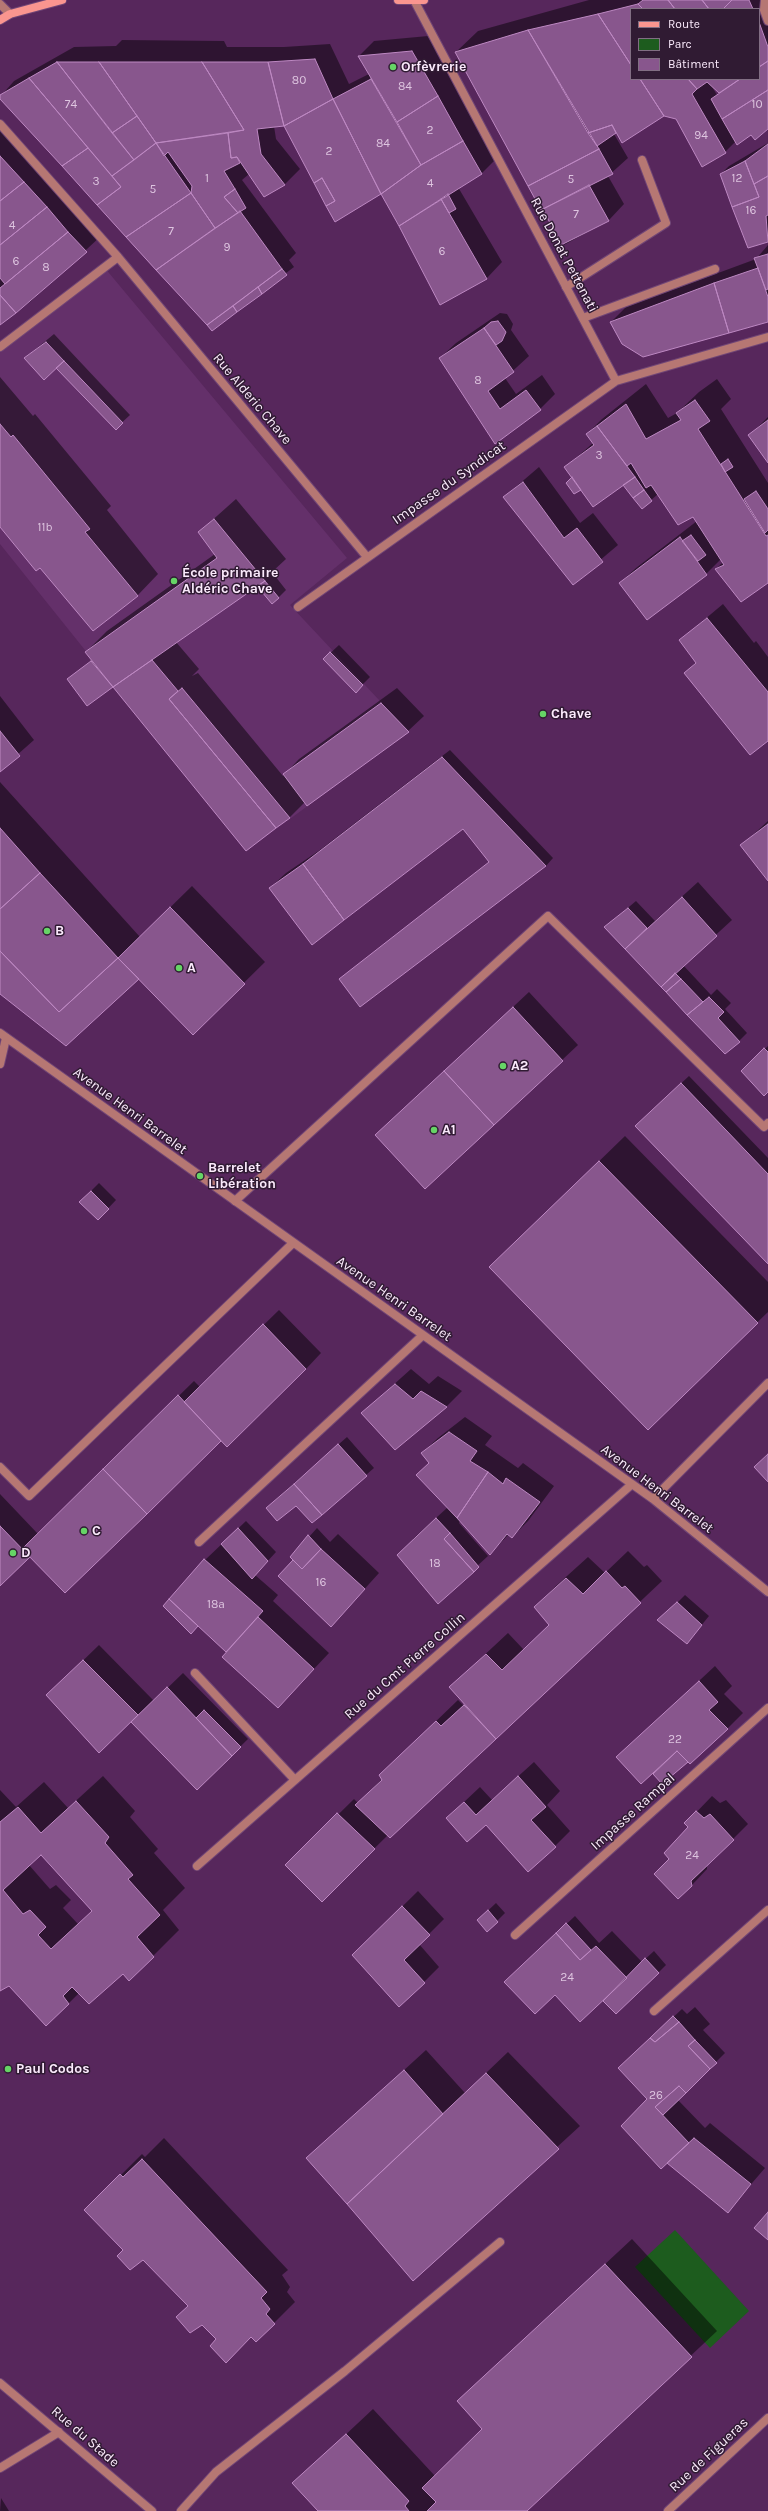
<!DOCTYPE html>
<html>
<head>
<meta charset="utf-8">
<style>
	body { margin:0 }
	#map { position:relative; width:768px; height:2511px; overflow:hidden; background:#57275c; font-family:Karla,sans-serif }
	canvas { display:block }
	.legend { position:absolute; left:630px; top:8px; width:130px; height:72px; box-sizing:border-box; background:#301b33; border:1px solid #816e83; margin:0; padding:5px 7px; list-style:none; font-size:12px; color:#fbeafc }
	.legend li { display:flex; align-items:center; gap:8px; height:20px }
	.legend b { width:20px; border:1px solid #816e83 }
</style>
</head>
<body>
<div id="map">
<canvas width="768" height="2511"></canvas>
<ul class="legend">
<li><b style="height:5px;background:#fa958f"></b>Route</li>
<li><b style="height:11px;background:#1d5c1e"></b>Parc</li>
<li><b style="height:11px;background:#88568d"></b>Bâtiment</li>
</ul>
</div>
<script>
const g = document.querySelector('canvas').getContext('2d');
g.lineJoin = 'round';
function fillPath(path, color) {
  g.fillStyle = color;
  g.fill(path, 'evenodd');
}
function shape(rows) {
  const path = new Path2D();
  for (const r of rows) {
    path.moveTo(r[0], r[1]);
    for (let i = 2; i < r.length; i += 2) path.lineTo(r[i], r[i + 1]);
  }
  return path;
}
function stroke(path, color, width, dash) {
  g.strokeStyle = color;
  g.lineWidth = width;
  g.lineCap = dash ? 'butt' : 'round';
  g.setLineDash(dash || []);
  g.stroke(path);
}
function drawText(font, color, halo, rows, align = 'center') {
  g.font = font + ' Karla,sans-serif';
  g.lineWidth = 3;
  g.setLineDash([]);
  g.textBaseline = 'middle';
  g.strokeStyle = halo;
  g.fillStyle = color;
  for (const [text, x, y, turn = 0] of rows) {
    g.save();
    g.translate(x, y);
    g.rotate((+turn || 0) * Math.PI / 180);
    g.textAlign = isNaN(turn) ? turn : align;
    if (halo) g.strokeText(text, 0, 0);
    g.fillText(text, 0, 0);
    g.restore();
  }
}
const built = shape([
	[104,267,347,558,290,605,409,732,246,851,0,544,0,347]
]);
const green = shape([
	[675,2230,749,2311,710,2348,635,2267]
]);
const shadow = shape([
	[589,0,768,0,768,127,736,141,725,152,676,118,664,115,617,132,614,134,628,158,608,176,624,204,609,220,564,245,456,52,478,31],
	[631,9,759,9,759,79,631,79],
	[711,85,719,92,717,95],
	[428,36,497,158,481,174,458,187,502,262,487,278,440,303,382,193,284,125,274,126,276,139,300,169,285,184,264,196,249,174,242,180,296,253,289,260,294,267,212,329,0,97,14,81,74,47,116,46,122,40,224,41,227,47,284,47,330,44,349,84,369,74,359,56,374,41],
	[0,123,101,236,31,301,0,324],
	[768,143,768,241,749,246,721,174,729,166],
	[768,245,768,321,611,322,626,307,756,259],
	[500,313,507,314,513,324,511,330,529,356,505,378,516,394,542,375,555,394,540,409,495,442,440,358,456,343],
	[54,334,130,415,116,428,56,367,25,358],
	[0,377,33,416,35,414,111,506,107,510,158,574,137,596,40,567,0,525],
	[717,379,731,399,721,409,768,483,768,582,716,569,723,562,721,559,706,574,620,583,636,568,697,521,694,516,658,494,642,508,623,484,573,477,566,467,593,443,587,434,602,419,646,384,668,418,677,413,699,392],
	[768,417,768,461,749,436],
	[539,467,580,523,593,513,618,545,573,583,504,497],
	[236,499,286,559,272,572,286,590,278,598,257,585,176,642,199,669,192,676,198,673,283,776,299,759,397,688,424,716,408,731,305,802,289,818,246,849,113,686,87,704,68,679,92,660,86,652,107,631,215,554,199,532],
	[723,604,754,643,756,641,768,657,768,739,685,673,696,662,680,640],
	[339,645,370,677,356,691,324,659],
	[0,696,34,740,0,770],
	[450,750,553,858,546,866,340,979,490,861,464,827,270,888,286,873,320,850],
	[0,782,140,937,192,886,265,962,193,1033,139,978,0,993],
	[768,821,768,880,742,845],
	[698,882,732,920,683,965,711,995,717,989,731,1003,725,1009,747,1033,739,1041,661,986,605,927,636,901,655,921],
	[529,992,578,1045,562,1060,376,1135],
	[768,1046,768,1091,750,1063],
	[689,1076,768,1158,768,1263,644,1118],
	[625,1136,768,1282,768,1312,648,1428,517,1241],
	[99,1183,116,1200,98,1219,80,1202],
	[279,1310,321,1353,306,1369,227,1445,221,1439,65,1592,29,1555,0,1584,0,1494,38,1534,194,1381,200,1387],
	[411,1369,429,1384,438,1376,462,1391,446,1407,362,1413],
	[465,1417,492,1436,485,1445,518,1468,523,1463,554,1486,528,1521,512,1537,509,1534,490,1554,460,1521,459,1523,488,1556,438,1602,413,1539,448,1507,430,1462,422,1453,438,1438],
	[347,1437,374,1468,366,1475,296,1505,275,1500],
	[246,1521,276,1552,255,1575,278,1595,273,1601,329,1653,278,1707,227,1652,198,1625,191,1632,164,1606,205,1560],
	[317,1528,330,1542,338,1534,379,1573,331,1626,292,1556],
	[628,1551,644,1567,647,1565,662,1581,390,1837,388,1835,322,1900,287,1865,354,1799,358,1803,382,1779,402,1754,458,1700,463,1705,465,1704,450,1687,508,1633,524,1650,550,1625,535,1607,557,1585,588,1557,605,1573],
	[685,1595,709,1616,687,1643,667,1613],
	[99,1645,154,1701,183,1673,248,1739,197,1789,131,1721,63,1680],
	[715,1666,732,1686,724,1694,743,1713,727,1729,687,1760,660,1768,617,1757],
	[534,1762,560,1791,547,1805,570,1831,555,1846,486,1824,447,1818,480,1787,492,1800],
	[103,1776,135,1811,130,1817,158,1849,154,1853,185,1888,163,1910,179,1930,129,1980,123,1973,79,1993,68,2004,9,1984,0,1990,0,1790,16,1807,44,1782,68,1808],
	[41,1854,93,1910,78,1924,63,1908,71,1900,56,1885,50,1889,29,1865],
	[712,1796,720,1803,726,1800,748,1824,707,1865,707,1869,692,1885,671,1859,690,1827,686,1823],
	[418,1891,444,1919,419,1944,439,1967,424,1982,353,1955],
	[496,1903,505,1913,497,1921,478,1920],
	[575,1916,599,1943,612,1931,642,1962,654,1951,666,1965,658,1973,612,1993,556,1994,505,1982],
	[695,2007,710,2024,703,2030,725,2053,678,2100,705,2128,710,2123,765,2168,728,2211,649,2099,619,2068,682,2009,687,2014],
	[426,2050,465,2093,508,2052,580,2126,413,2279,308,2158],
	[164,2138,288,2270,282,2275,290,2287,287,2292,295,2302,256,2341,251,2336,217,2339,189,2306,143,2259,125,2250,86,2210,142,2154,145,2157],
	[632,2239,717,2331,526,2511,319,2511,294,2483,373,2409,435,2476,483,2428,458,2401],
	[1,2498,9,2511,0,2511]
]);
const building = shape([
	[643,0,668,0,675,9,643,9,638,4,643,0],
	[668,0,702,0,709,9,675,9,668,0],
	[702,0,732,0,723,9,709,9,702,0],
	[732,0,749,0,753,9,723,9,732,0],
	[638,4,643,9,631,9,631,65,598,14,638,4],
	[598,14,631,65,631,79,640,79,664,116,622,143,612,125,588,133,528,30,598,14],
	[759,22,768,47,768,61,759,67,759,22],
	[528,30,599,149,528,186,455,52,528,30],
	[412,51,438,96,397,122,358,56,412,51],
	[315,59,333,99,284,126,268,62,315,59],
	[768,61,768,90,722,119,711,99,740,79,759,79,759,67,768,61],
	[57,62,99,62,137,116,112,133,57,62],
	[57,62,134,160,112,176,29,78,57,62],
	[99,62,202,62,244,130,156,143,99,62],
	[202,62,268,62,284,126,257,129,261,154,285,185,264,197,237,157,231,158,228,133,244,130,202,62],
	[29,78,88,148,62,166,0,99,0,95,29,78],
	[371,79,421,165,381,194,333,99,371,79],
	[640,79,688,79,697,89,692,94,726,153,702,167,676,119,664,116,640,79],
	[688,79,740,79,719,93,707,82,697,89,688,79],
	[768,90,768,129,755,140,751,135,737,145,722,119,768,90],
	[438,96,463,141,421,165,397,122,438,96],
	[333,99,381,194,335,222,326,206,335,201,322,178,314,183,284,126,333,99],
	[137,116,156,143,134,160,112,133,137,116],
	[612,125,616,133,597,146,588,133,612,125],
	[228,133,231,158,237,157,240,163,224,171,235,189,224,197,238,213,215,228,191,193,192,186,168,152,164,156,156,143,228,133],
	[463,141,482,174,399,226,381,194,421,165,463,141],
	[156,143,191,193,126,237,97,205,121,187,112,176,156,143],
	[768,144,768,176,754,184,745,161,768,144],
	[88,148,121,187,97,205,62,166,88,148],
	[599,149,613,174,541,210,528,186,599,149],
	[0,156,24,182,0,201,0,156],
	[745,161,759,197,732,207,720,174,745,161],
	[768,176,768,215,766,216,768,242,748,248,732,207,759,197,754,184,768,176],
	[322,178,335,201,326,206,314,183,322,178],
	[24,182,47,207,0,245,0,201,24,182],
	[589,185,609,221,561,245,543,209,589,185],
	[235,189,246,208,238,213,224,197,235,189],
	[191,193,215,228,156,270,126,237,191,193],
	[448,194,456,209,449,213,441,199,448,194],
	[441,199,487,279,440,305,399,226,441,199],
	[47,207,68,232,5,284,0,278,0,245,47,207],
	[240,211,282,269,207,325,156,270,240,211],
	[68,232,87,252,16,313,0,295,0,288,68,232],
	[768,254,768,289,766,290,754,258,768,254],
	[758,268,768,297,768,322,729,333,714,283,758,268],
	[282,269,287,275,262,294,258,287,282,269],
	[714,283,729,333,643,357,622,344,610,322,714,283],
	[258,287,262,294,237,312,233,306,258,287],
	[0,295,16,313,0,325,0,295],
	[233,306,237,312,212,331,207,325,233,306],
	[498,321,506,332,502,341,496,345,484,328,491,322,498,321],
	[484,328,514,372,488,391,500,409,526,390,541,410,495,444,439,358,484,328],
	[46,342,64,361,44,380,24,358,46,342],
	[64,361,123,423,116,430,56,368,64,361],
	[695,400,710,421,698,429,766,536,768,535,768,583,741,602,715,569,724,565,693,517,678,525,651,485,646,488,631,463,627,466,597,426,626,404,646,439,681,420,676,413,695,400],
	[768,420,768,463,748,435,768,420],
	[0,424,11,437,13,435,90,529,85,532,138,596,93,631,40,568,36,571,0,527,0,424],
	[597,426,635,477,593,507,564,467,594,445,586,434,597,426],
	[728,459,733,467,725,472,721,464,728,459],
	[572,477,581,490,574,494,566,483,572,477],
	[635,477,644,490,633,498,623,485,635,477],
	[523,482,564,538,577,528,603,562,573,585,503,497,523,482],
	[644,490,652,501,642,509,633,498,644,490],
	[756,491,768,509,768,530,765,533,744,499,756,491],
	[214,519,265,581,113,687,85,652,217,558,198,532,214,519],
	[691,535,706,555,698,561,682,541,691,535],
	[680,537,707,575,647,620,619,583,680,537],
	[265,581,279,598,272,604,257,586,265,581],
	[707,618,768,692,768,741,750,755,684,673,696,663,679,640,707,618],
	[330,652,363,685,356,693,323,659,330,652],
	[152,660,178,691,169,699,276,828,246,851,113,687,152,660],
	[91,661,113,687,87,706,67,679,91,661],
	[182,688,290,818,276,828,169,699,182,688],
	[381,703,409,732,307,806,283,774,381,703],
	[0,731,20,756,0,772,0,731],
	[442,757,546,866,360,1007,339,979,489,862,463,829,344,920,303,864,442,757],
	[768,824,768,881,740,845,768,824],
	[0,828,40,873,0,909,0,828],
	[303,864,344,920,312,945,269,888,303,864],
	[40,873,118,958,59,1012,0,951,0,909,40,873],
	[682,897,717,936,661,987,625,949,682,897],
	[170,907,245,984,193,1035,118,958,170,907],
	[628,908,647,928,625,949,604,927,628,908],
	[0,951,59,1012,118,958,139,979,66,1046,0,994,0,951],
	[675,973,681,979,666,992,661,987,675,973],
	[681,979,703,1002,687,1015,666,992,681,979],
	[709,997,724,1012,718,1018,740,1042,725,1054,687,1015,709,997],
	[513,1007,563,1061,494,1125,444,1071,513,1007],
	[764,1048,768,1052,768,1092,764,1096,741,1071,764,1048],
	[444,1071,494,1125,425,1189,375,1135,444,1071],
	[681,1083,768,1174,768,1264,635,1126,681,1083],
	[599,1161,758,1323,648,1430,489,1267,599,1161],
	[91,1191,109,1209,98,1220,79,1202,91,1191],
	[263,1324,306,1369,227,1447,184,1402,263,1324],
	[395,1384,413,1399,421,1391,447,1407,395,1450,361,1413,395,1384],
	[178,1395,221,1441,147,1514,103,1469,178,1395],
	[449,1432,477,1451,470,1461,488,1472,457,1518,416,1475,429,1463,421,1453,449,1432],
	[338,1444,367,1476,322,1515,294,1484,338,1444],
	[768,1454,768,1482,754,1467,768,1454],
	[103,1469,147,1514,65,1593,22,1549,103,1469],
	[488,1472,503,1484,506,1478,540,1502,512,1538,507,1534,490,1555,457,1518,488,1472],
	[294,1484,322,1515,312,1523,296,1506,277,1521,266,1508,294,1484],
	[436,1518,450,1533,444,1539,474,1572,438,1604,397,1555,436,1518],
	[0,1526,30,1557,0,1586,0,1526],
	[238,1528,268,1561,252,1579,221,1544,238,1528],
	[450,1533,479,1567,474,1572,444,1539,450,1533],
	[308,1535,321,1549,302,1569,290,1557,308,1535],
	[321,1549,365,1589,331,1627,278,1576,293,1560,302,1569,321,1549],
	[204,1559,263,1611,226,1652,169,1599,204,1559],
	[606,1571,622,1588,625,1586,641,1603,496,1739,449,1687,486,1654,502,1670,549,1625,534,1607,566,1578,583,1594,606,1571],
	[169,1599,198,1626,191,1634,163,1606,169,1599],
	[677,1602,702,1625,687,1644,657,1620,677,1602],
	[258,1617,314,1669,278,1708,222,1657,258,1617],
	[83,1660,138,1715,99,1753,46,1695,83,1660],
	[699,1681,718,1702,709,1710,728,1729,690,1764,677,1751,641,1784,616,1757,699,1681],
	[167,1687,232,1756,197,1790,131,1722,167,1687],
	[464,1705,496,1739,390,1838,355,1805,382,1780,379,1775,436,1721,441,1726,464,1705],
	[204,1710,241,1747,232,1756,196,1718,204,1710],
	[677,1751,688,1762,662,1784,653,1774,677,1751],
	[518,1776,546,1807,531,1820,556,1847,528,1872,486,1825,467,1842,446,1818,464,1802,476,1815,518,1776],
	[76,1801,109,1837,105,1843,133,1875,128,1879,160,1915,137,1937,154,1957,129,1981,123,1974,89,2004,72,1987,63,1996,69,2004,46,2026,9,1986,0,1991,0,1822,18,1807,41,1833,76,1801],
	[41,1855,92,1911,51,1949,38,1935,46,1927,30,1910,23,1914,3,1890,41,1855],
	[696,1811,704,1818,710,1814,734,1840,691,1881,692,1886,678,1899,654,1874,669,1859,664,1853,688,1827,684,1823,696,1811],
	[337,1813,375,1849,322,1902,285,1865,337,1813],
	[402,1906,430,1935,404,1960,425,1983,399,2007,352,1955,402,1906],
	[488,1910,498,1922,487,1932,477,1920,488,1910],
	[566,1923,591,1950,580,1960,556,1933,566,1923],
	[556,1933,580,1960,596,1946,627,1978,580,2022,555,1995,535,2014,504,1982,556,1933],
	[645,1958,659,1973,616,2014,603,2001,645,1958],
	[673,2016,679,2022,655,2042,650,2038,673,2016],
	[679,2022,695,2040,688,2046,710,2069,686,2093,679,2086,655,2107,689,2143,661,2169,621,2126,647,2099,618,2068,650,2038,655,2042,679,2022],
	[695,2040,717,2063,710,2069,688,2046,695,2040],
	[404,2070,443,2114,347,2204,306,2158,404,2070],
	[486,2073,559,2149,413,2281,347,2204,486,2073],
	[679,2086,686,2093,663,2115,655,2107,679,2086],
	[694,2138,751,2184,728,2213,667,2163,694,2138],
	[142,2159,267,2292,261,2298,270,2309,266,2314,275,2324,256,2342,251,2337,226,2363,210,2346,216,2339,202,2325,190,2333,176,2317,188,2306,143,2260,130,2270,117,2256,123,2250,84,2210,120,2174,123,2177,142,2159],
	[768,2212,768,2240,754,2228,768,2212],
	[605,2264,692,2357,527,2511,427,2511,436,2502,422,2488,482,2429,457,2401,605,2264],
	[346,2434,409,2501,405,2506,409,2511,318,2511,292,2483,346,2434]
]);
const lane = shape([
	[566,287,666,223,642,160],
	[583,318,715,269],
	[0,1064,6,1038],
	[235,1201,548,916,764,1127,768,1123],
	[0,1467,29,1496,293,1243],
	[181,2511,216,2472,345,2371,500,2242]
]);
const street = shape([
	[765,0,764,10,768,21],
	[415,2,616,381,768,337],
	[0,4,10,14],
	[0,124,118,257,367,557],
	[0,347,118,257],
	[298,607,616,381],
	[0,1033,653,1499,768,1592],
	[653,1499,768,1383],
	[199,1542,423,1335],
	[195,1673,295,1780],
	[197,1866,631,1485],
	[515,1935,768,1708],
	[654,2011,768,1910],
	[0,2383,152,2511],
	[0,2468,59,2432],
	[668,2511,768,2418]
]);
const secondary = shape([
	[398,0,424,0],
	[0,20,10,14,62,0]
]);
const markers = [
	[393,67,4,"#66d466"],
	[174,581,4,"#66d466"],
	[543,714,4,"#66d466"],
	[47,931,4,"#66d466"],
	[179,968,4,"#66d466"],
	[503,1066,4,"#66d466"],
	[434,1130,4,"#66d466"],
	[200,1176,4,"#66d466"],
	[84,1531,4,"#66d466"],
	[13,1553,4,"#66d466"],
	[8,2069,4,"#66d466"]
];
const numberNames = [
	["80",299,81],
	["84",405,87],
	["74",71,105],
	["10",757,105],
	["2",430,131],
	["94",701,136],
	["84",383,144],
	["2",329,152],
	["1",207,179],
	["12",737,179],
	["5",571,180],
	["3",96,182],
	["4",430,184],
	["5",153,190],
	["16",751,211],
	["7",576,215],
	["4",12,226],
	["7",171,232],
	["9",227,248],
	["6",442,252],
	["6",16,262],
	["8",46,268],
	["8",478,381],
	["3",599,456],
	["11b",45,528],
	["18",435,1564],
	["16",321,1583],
	["18a",216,1605],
	["22",675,1740],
	["24",692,1856],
	["24",567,1978],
	["26",656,2096]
];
const poiNames = [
	["Orfèvrerie",401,67],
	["École primaire",182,573],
	["Aldéric Chave",182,589],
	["Chave",551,714],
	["B",55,931],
	["A",187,968],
	["A2",511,1066],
	["A1",442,1130],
	["Barrelet",208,1168],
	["Libération",208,1184],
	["C",92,1531],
	["D",21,1553],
	["Paul Codos",16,2069]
];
const streetNames = [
	["Rue Donat Pettenati",564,255,62],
	["Rue Alderic Chave",252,399,50],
	["Impasse du Syndicat",449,483,-35],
	["Avenue Henri Barrelet",130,1111,36],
	["Avenue Henri Barrelet",394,1299,35],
	["Avenue Henri Barrelet",657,1489,37],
	["Rue du Cmt Pierre Collin",405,1666,-41],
	["Impasse Rampal",633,1812,-42],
	["Rue du Stade",85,2437,41],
	["Rue de Figueras",709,2455,-43]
];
fillPath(built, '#64306a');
fillPath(green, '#1d5c1e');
fillPath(shadow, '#0007');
fillPath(building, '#88568d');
stroke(building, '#bd88c2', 1);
stroke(lane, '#714676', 10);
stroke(street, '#714676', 10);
stroke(secondary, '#714676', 10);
stroke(lane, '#b67773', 8);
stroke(street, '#b67773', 8);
stroke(secondary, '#fa958f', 8);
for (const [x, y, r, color] of markers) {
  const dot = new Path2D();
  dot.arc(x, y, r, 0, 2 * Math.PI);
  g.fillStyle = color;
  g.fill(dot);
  stroke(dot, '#301b33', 1.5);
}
drawText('12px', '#dec5e0', null, numberNames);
drawText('bold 14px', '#fbeafc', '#301b33', poiNames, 'left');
drawText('14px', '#fbeafc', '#301b33', streetNames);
</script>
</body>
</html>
